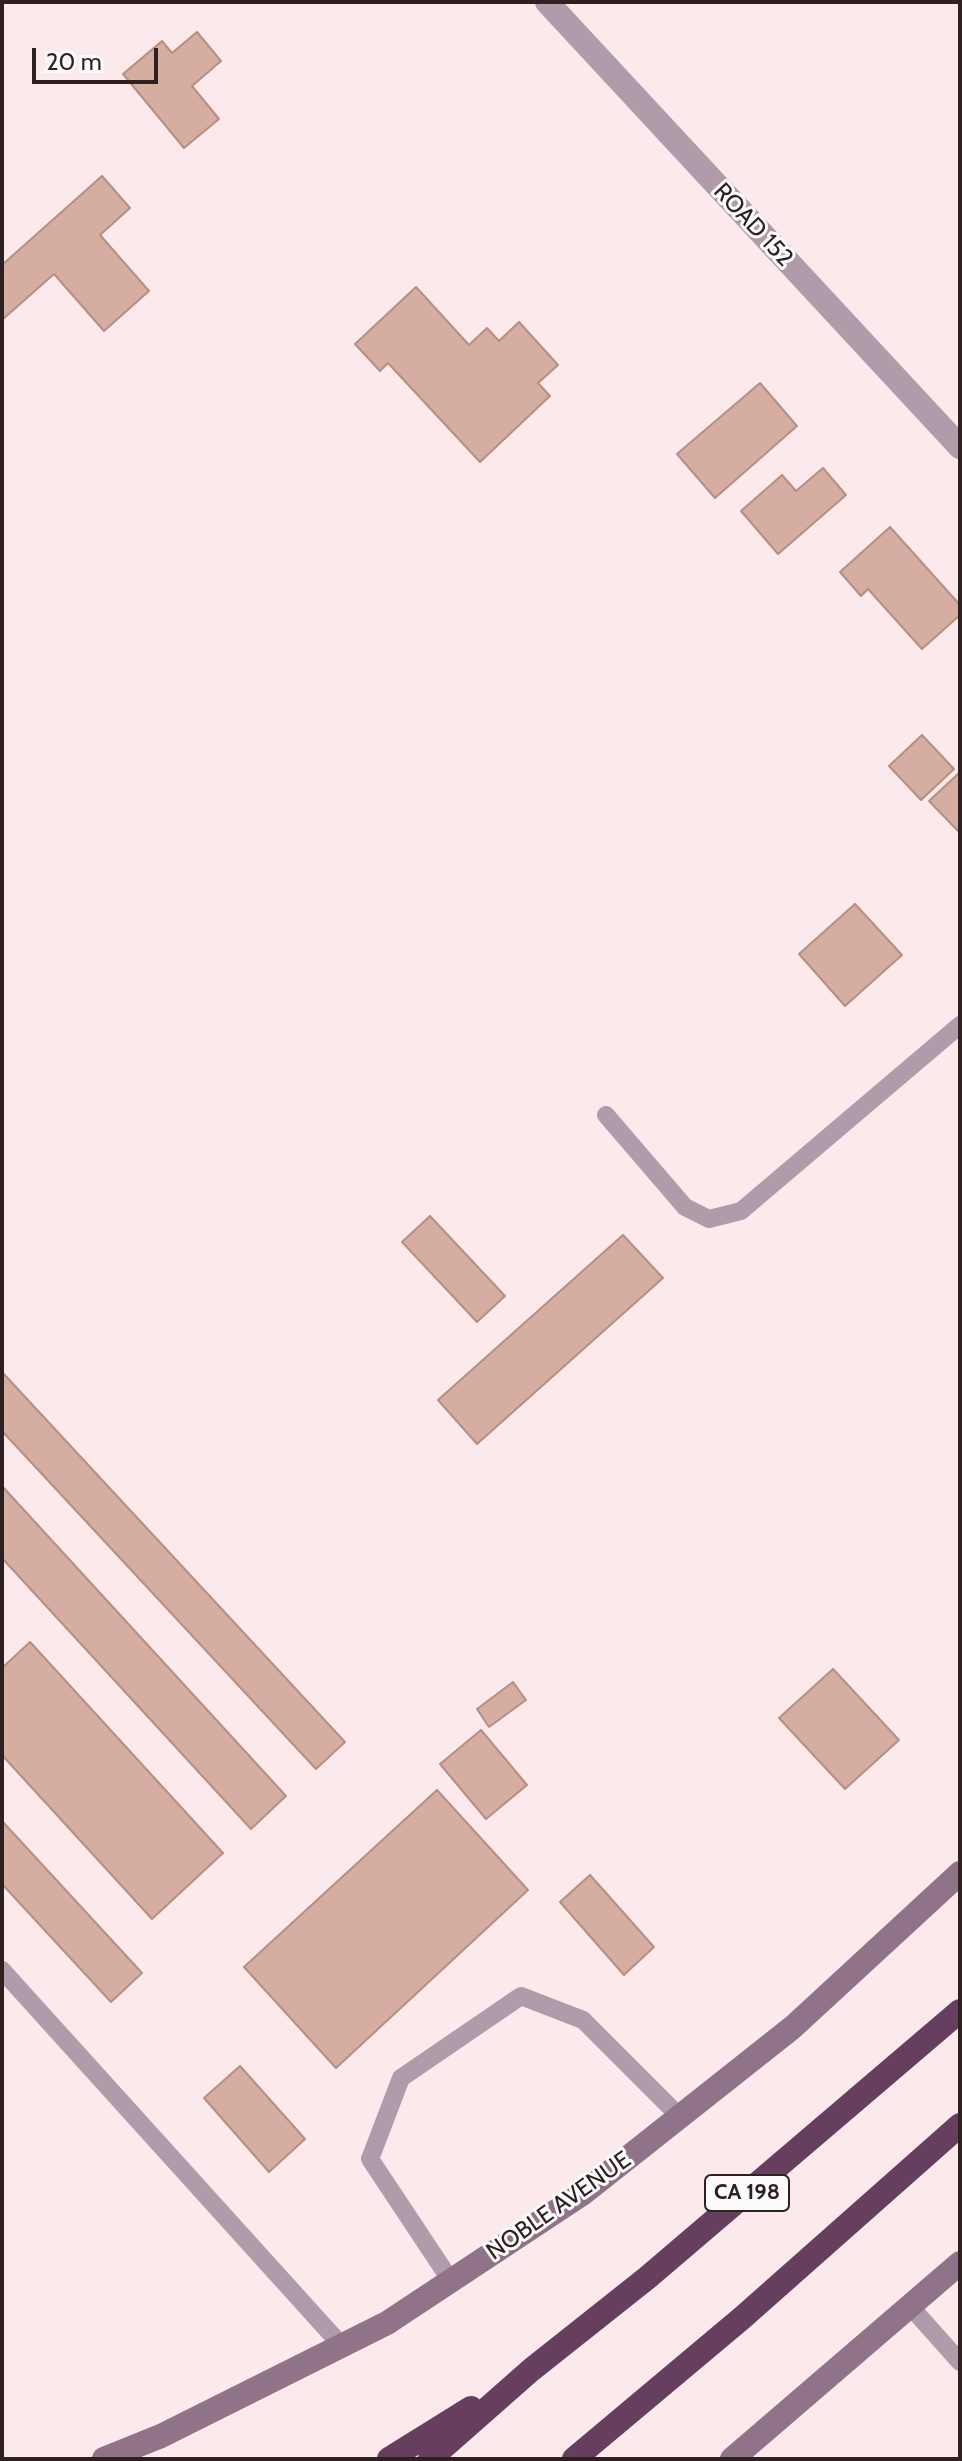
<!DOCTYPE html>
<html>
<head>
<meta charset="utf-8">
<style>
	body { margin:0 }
	#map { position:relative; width:962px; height:2461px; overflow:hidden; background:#fbe9ec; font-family:Cabin,sans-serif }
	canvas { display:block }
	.frame { position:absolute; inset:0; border:4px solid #2e1f21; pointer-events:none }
	.scale { position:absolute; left:32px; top:48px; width:126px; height:36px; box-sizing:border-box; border:4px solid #2e1f21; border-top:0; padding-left:10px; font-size:24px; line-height:28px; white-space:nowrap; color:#2e1f21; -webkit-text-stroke:6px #fbfbfb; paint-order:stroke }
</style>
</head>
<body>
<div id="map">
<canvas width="962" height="2461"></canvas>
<div class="frame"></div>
<div class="scale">20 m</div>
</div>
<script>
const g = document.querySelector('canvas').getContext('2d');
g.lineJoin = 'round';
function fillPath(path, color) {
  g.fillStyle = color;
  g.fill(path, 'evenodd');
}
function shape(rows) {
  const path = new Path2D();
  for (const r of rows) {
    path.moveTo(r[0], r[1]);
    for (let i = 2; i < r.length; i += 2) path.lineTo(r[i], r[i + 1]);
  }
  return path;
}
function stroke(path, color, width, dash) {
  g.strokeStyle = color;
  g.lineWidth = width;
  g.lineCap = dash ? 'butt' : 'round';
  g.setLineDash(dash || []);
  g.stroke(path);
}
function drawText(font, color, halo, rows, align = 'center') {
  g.font = font + ' Cabin,sans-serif';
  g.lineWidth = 6;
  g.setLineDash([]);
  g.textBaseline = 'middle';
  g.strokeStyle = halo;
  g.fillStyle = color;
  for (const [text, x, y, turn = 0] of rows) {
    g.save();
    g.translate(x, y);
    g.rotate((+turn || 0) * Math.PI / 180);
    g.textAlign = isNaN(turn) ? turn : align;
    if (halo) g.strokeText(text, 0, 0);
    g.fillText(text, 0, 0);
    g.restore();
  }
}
const building = shape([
	[197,32,221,61,192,86,219,119,184,148,123,74,162,41,172,53,197,32],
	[102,176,130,208,100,235,149,291,104,331,54,274,2,320,2,265,102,176],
	[416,287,469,345,487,328,499,341,519,322,558,365,538,383,550,396,480,462,388,363,380,371,355,344,416,287],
	[760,383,797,426,715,498,677,454,760,383],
	[823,468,846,495,778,554,741,511,782,475,796,491,823,468],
	[890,527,960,605,960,615,922,649,868,589,861,596,840,572,890,527],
	[922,735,954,769,921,800,889,766,922,735],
	[960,772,960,833,929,801,960,772],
	[855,904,902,955,845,1006,799,954,855,904],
	[430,1216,505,1296,477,1322,402,1242,430,1216],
	[623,1235,663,1278,477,1444,438,1400,623,1235],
	[2,1372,345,1742,316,1769,2,1431,2,1372],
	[2,1486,286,1796,251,1829,2,1558,2,1486],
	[30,1642,223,1853,152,1919,2,1755,2,1668,30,1642],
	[833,1669,899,1740,845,1789,779,1718,833,1669],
	[513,1682,526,1700,489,1727,477,1709,513,1682],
	[481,1730,527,1785,486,1819,440,1764,481,1730],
	[437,1790,528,1890,336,2068,244,1967,437,1790],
	[2,1821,142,1973,111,2002,2,1884,2,1821],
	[590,1875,654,1947,624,1975,560,1902,590,1875],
	[240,2066,305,2139,269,2172,204,2098,240,2066]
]);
const lane = shape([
	[606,1115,685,1207,709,1219,741,1211,960,1025],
	[2,1970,342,2346],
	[451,2281,370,2159,401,2078,521,1996,583,2020,680,2117],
	[910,2306,960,2362]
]);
const street = shape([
	[547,2,960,447]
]);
const secondary = shape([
	[104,2459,161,2436,387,2323,582,2194,793,2027,960,1873],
	[732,2459,960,2263]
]);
const highway = shape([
	[389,2459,471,2408],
	[430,2459,531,2370,647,2278,960,2011],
	[574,2459,742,2318,960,2125]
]);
const shields = [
	[747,2193,84]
];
const shieldNames = [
	["CA 198",747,2193]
];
const streetNames = [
	["ROAD 152",753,225,47],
	["NOBLE AVENUE",559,2206,-35]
];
fillPath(building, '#d5aea1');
stroke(building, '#b48f82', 2);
stroke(lane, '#af9baa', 18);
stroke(street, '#af9baa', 24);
stroke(secondary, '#907389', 24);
stroke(highway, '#653f5d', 24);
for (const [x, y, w] of shields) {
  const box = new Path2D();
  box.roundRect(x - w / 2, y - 18, w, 36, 6);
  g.fillStyle = '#fbfbfb';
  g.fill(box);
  stroke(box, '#2e1f21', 2);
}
drawText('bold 22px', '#2e1f21', null, shieldNames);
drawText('24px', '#2e1f21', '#fbfbfb', streetNames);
</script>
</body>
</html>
